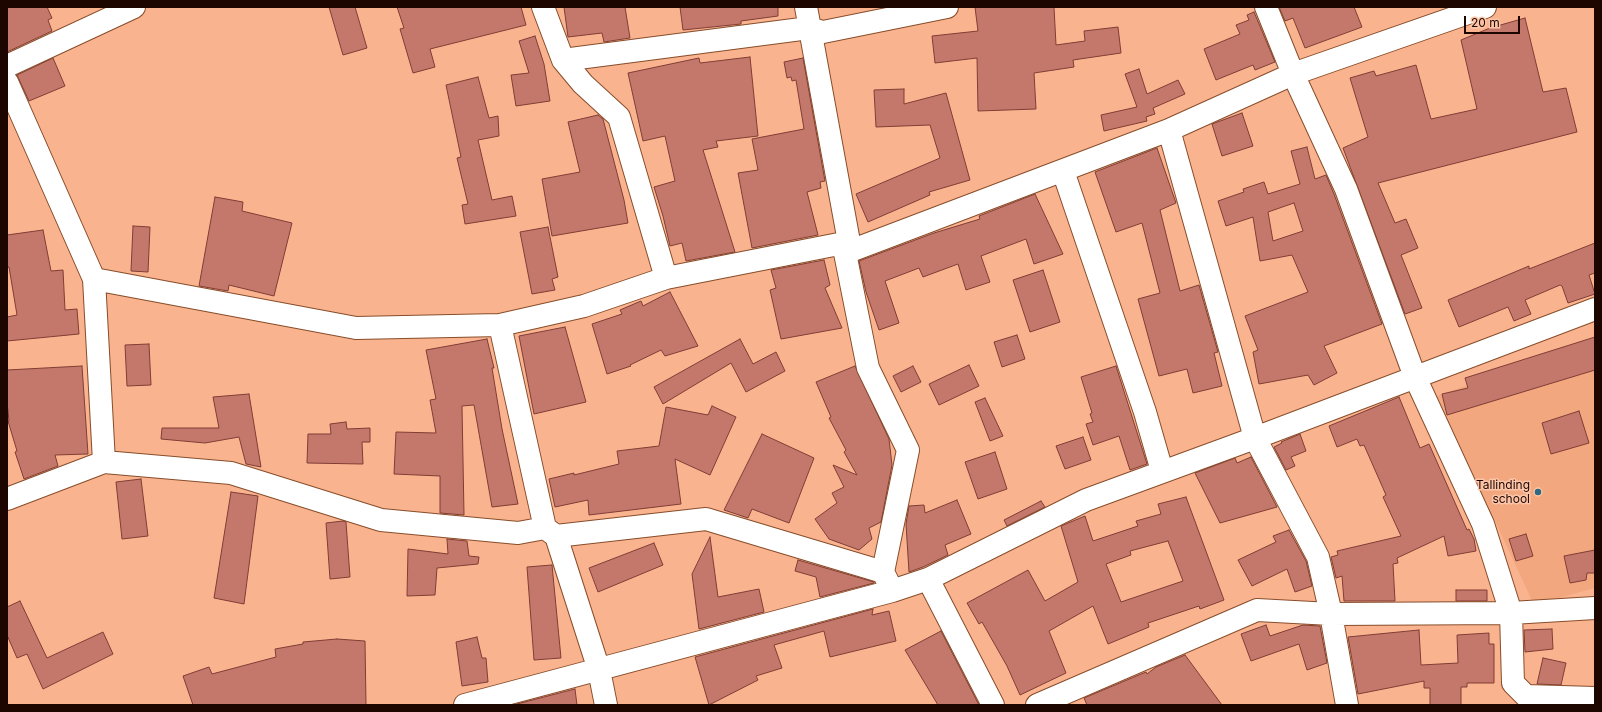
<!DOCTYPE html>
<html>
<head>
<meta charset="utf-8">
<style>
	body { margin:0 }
	#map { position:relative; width:1602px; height:712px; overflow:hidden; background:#f9b48f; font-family:Inter,sans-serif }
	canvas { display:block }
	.frame { position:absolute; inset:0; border:8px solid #1d0600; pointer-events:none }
	.scale { position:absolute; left:1464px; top:16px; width:56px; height:18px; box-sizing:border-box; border:2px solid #1d0600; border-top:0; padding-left:5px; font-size:12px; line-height:14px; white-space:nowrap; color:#1d0600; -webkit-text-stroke:3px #fdc5a7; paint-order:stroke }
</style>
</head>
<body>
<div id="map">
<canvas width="1602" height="712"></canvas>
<div class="frame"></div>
<div class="scale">20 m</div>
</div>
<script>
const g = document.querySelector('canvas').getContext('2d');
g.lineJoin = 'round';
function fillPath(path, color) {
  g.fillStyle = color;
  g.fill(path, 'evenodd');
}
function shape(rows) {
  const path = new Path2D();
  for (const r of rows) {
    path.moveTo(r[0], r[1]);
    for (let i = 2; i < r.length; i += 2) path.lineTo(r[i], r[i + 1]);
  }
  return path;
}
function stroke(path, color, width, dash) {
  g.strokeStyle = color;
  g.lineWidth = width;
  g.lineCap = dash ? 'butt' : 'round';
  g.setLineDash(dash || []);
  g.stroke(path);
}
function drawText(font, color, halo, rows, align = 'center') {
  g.font = font + ' Inter,sans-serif';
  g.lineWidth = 3;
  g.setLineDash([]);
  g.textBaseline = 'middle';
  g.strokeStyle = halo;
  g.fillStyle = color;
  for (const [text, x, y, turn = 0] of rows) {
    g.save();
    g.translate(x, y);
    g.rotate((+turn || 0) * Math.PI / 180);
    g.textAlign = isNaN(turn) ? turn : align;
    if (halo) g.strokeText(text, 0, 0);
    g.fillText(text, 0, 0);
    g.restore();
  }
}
const built = shape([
	[1595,339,1595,588,1534,605,1437,396]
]);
const building = shape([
	[7,7,47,7,52,18,48,20,52,31,7,52,7,7],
	[329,7,355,7,367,48,343,55,329,7],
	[397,7,521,7,526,25,430,49,435,67,413,73,400,29,404,28,397,7],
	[564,7,625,7,630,38,604,42,602,33,568,37,564,7],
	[680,7,778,7,778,16,741,21,741,24,683,30,680,7],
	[975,7,1054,7,1056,45,1085,41,1084,31,1118,27,1121,53,1073,60,1074,67,1034,73,1036,109,978,111,977,58,935,63,932,36,978,31,975,7],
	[1279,7,1354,7,1362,27,1305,48,1293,18,1285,21,1279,7],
	[1254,12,1275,62,1255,70,1253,65,1216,80,1204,49,1240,34,1236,25,1249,20,1247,15,1254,12],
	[1525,18,1543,92,1566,88,1577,132,1378,183,1395,223,1406,219,1418,248,1401,255,1422,308,1405,314,1343,148,1368,137,1350,78,1374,71,1376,76,1416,65,1431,119,1477,109,1461,40,1490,28,1525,18],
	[535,36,544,64,550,101,516,106,511,75,529,73,519,41,535,36],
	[750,57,758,136,716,141,718,147,703,150,735,252,686,261,682,243,670,246,663,216,654,187,675,181,665,136,643,141,628,73,699,58,700,63,750,57],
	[53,58,65,86,29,101,17,75,53,58],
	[803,58,825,181,820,182,821,188,807,192,818,235,752,248,738,173,758,170,752,139,804,129,796,80,792,81,791,77,787,78,784,62,803,58],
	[1139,69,1147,94,1178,80,1185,94,1153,108,1155,114,1146,117,1147,121,1104,131,1101,115,1137,107,1125,74,1139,69],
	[478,77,489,118,498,116,499,136,478,140,492,200,512,196,516,216,465,224,462,205,468,204,457,158,461,157,446,85,478,77],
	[904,89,904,104,946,93,970,180,929,192,930,195,868,222,856,194,940,158,930,125,876,127,874,90,904,89],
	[1242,113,1253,146,1222,156,1212,124,1242,113],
	[598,115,603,119,624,200,628,223,552,236,542,179,580,172,568,122,598,115],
	[1307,147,1315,179,1326,175,1334,194,1382,324,1324,346,1337,373,1314,385,1308,375,1259,384,1253,352,1258,350,1245,316,1308,292,1292,255,1260,261,1253,217,1226,226,1218,201,1244,192,1243,189,1264,182,1268,194,1300,184,1291,151,1307,147],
	[1294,203,1303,231,1273,241,1268,212,1294,203],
	[1157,148,1176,203,1160,210,1180,291,1199,285,1218,352,1214,353,1222,386,1193,393,1187,369,1159,376,1138,299,1160,293,1142,223,1116,232,1095,172,1157,148],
	[1035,194,1063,254,1034,264,1026,239,981,256,990,282,966,290,958,264,923,277,919,268,885,281,899,323,879,330,866,292,859,261,934,233,980,219,979,216,1035,194],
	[215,197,243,202,242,211,292,223,274,296,229,285,228,291,199,286,215,197],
	[133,226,150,227,148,272,131,271,133,226],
	[548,227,558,277,552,279,555,290,532,294,520,232,548,227],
	[43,230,51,271,63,270,65,310,77,309,79,334,7,341,7,317,17,315,9,267,7,267,7,235,43,230],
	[1595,243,1595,273,1589,275,1595,294,1568,303,1562,286,1560,285,1525,300,1531,314,1514,321,1508,307,1459,327,1448,300,1529,266,1529,269,1595,243],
	[824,260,830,285,825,288,842,328,781,339,770,290,776,288,771,270,824,260],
	[1043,270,1060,322,1030,332,1013,280,1043,270],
	[670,292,698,346,665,356,661,350,630,365,631,366,607,374,592,324,622,314,620,310,641,301,643,306,670,292],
	[565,327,586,402,534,414,519,336,565,327],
	[1017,335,1025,359,1002,367,994,342,1017,335],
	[1595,337,1595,370,1447,415,1442,394,1468,388,1465,378,1595,337],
	[487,339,494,368,492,368,502,429,518,504,492,507,474,405,462,406,464,515,440,513,440,476,394,474,396,432,436,433,430,400,436,399,426,350,487,339],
	[740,339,753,364,776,352,785,371,746,392,731,363,663,404,654,387,740,339],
	[149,344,151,385,127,386,125,345,149,344],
	[969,365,979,386,939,405,929,384,969,365],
	[82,366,88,454,55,455,58,466,24,479,15,452,17,451,8,421,9,421,7,402,7,370,82,366],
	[855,366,889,439,892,465,881,522,869,528,872,539,859,550,829,539,815,519,837,503,832,493,844,487,833,465,857,475,844,452,846,450,829,418,831,417,816,382,855,366],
	[913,366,921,382,901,392,893,376,913,366],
	[1116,366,1147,464,1130,470,1119,436,1093,445,1086,424,1093,422,1090,414,1092,413,1081,377,1116,366],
	[249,394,261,467,246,464,239,437,205,443,161,439,162,428,219,428,213,397,249,394],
	[1399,397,1420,448,1429,444,1467,530,1469,529,1474,539,1476,551,1448,556,1444,536,1397,558,1398,563,1393,564,1395,601,1344,601,1342,576,1336,578,1331,557,1338,555,1337,551,1401,536,1383,497,1386,495,1364,445,1360,446,1357,439,1337,447,1329,426,1399,397],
	[985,398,1003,436,990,441,975,402,985,398],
	[712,406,736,417,710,475,675,459,681,504,589,515,588,500,555,507,549,479,574,473,574,475,619,464,617,451,659,446,666,407,708,415,712,406],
	[1579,411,1589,443,1551,454,1542,423,1579,411],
	[346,422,347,429,370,428,370,442,362,442,363,464,307,463,308,434,331,434,330,424,346,422],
	[762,434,814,458,789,523,752,509,748,518,724,510,762,434],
	[1300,434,1306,451,1291,457,1295,466,1286,470,1274,447,1282,443,1281,442,1300,434],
	[1083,437,1091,460,1065,469,1056,446,1083,437],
	[995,452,1007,489,978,499,965,462,995,452],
	[1251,457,1277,507,1220,523,1195,473,1235,458,1237,463,1251,457],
	[141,479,148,536,122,539,116,482,141,479],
	[231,492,258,496,244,604,214,598,231,492],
	[1186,497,1224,600,1200,609,1199,606,1148,623,1149,627,1108,644,1093,606,1049,631,1066,673,1020,695,1007,666,982,622,979,624,967,603,1028,570,1045,601,1078,582,1061,526,1085,516,1093,541,1138,526,1136,521,1161,514,1158,504,1186,497],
	[1168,541,1183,581,1121,602,1106,564,1131,555,1130,551,1168,541],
	[957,500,971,534,945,545,948,555,923,567,909,572,906,524,909,506,924,505,925,513,957,500],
	[1041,501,1045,507,1007,526,1004,520,1041,501],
	[343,521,346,522,350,577,330,579,326,523,343,521],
	[1289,530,1306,561,1312,586,1295,592,1287,569,1252,586,1238,560,1276,542,1273,536,1289,530],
	[1526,534,1533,556,1516,561,1509,539,1526,534],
	[710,537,718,597,759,589,764,612,699,629,692,574,710,537],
	[447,539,467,541,469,556,479,557,478,564,437,568,435,595,407,596,408,549,448,554,447,539],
	[654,543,663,565,598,592,589,568,654,543],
	[1595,550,1595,573,1587,573,1586,580,1570,583,1564,556,1595,550],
	[798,560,874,582,874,583,820,597,816,577,795,571,798,560],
	[552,565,561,658,534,660,527,567,552,565],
	[1456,590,1487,590,1487,601,1456,601,1456,590],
	[20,601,47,658,103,632,113,654,43,689,27,654,17,658,7,635,7,607,20,601],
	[873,609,872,615,889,611,896,641,830,657,824,631,774,645,782,668,756,676,758,680,709,705,695,657,873,609],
	[1266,625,1270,636,1303,625,1320,626,1327,663,1307,670,1299,644,1251,661,1241,634,1266,625],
	[1552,629,1553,649,1525,652,1524,630,1552,629],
	[1419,630,1421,665,1458,663,1457,635,1489,633,1489,644,1494,644,1494,683,1467,683,1467,687,1461,687,1461,705,1430,705,1430,688,1424,688,1424,681,1358,694,1348,637,1419,630],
	[941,631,979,705,938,705,905,650,941,631],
	[477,637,482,658,486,658,488,682,462,686,456,642,477,637],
	[337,639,365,641,366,705,193,705,183,676,209,667,212,674,276,657,275,649,303,644,303,642,337,639],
	[1185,655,1222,705,1087,705,1084,698,1146,672,1147,674,1156,667,1185,655],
	[1543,658,1566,663,1561,685,1537,684,1543,658],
	[575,689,577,705,513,705,571,690,575,689]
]);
const minor = shape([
	[543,7,563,60,583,84,619,117,666,278],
	[806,7,849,242,844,247,845,253,868,368,908,450,883,572,890,586],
	[1266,7,1293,74,1346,189,1415,377,1483,524,1511,613,1513,683,1526,696,1595,698],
	[563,60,809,28,823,32,947,7],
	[7,66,134,7],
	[7,82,94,279,104,462],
	[1169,130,1255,438,1318,557,1331,614,1347,705],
	[1063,171,1145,412,1162,471],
	[845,253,1169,130,1293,74,1485,7],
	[94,279,356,328,500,325,584,306,666,278,849,242],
	[500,325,545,528],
	[7,499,104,462,231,473,381,520,518,533,545,528,556,536,706,519,883,572],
	[556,536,599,670,606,705],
	[928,579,993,705],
	[465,705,892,591,928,579,1086,500,1255,438,1595,309],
	[1037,705,1257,610,1331,614,1511,613,1595,608]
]);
const markers = [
	[1538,492,4,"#2e6881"]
];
const poiNames = [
	["Tallinding",1530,485],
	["school",1530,499]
];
fillPath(built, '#f2a77e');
fillPath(building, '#c4786c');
stroke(building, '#803d34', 1);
stroke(minor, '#884d2a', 24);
stroke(minor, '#fff', 22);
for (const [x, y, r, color] of markers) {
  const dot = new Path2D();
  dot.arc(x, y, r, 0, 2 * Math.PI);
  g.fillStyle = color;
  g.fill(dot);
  stroke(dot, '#fdc5a7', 1.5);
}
drawText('12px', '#1d0600', '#fdc5a7', poiNames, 'right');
</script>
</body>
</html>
